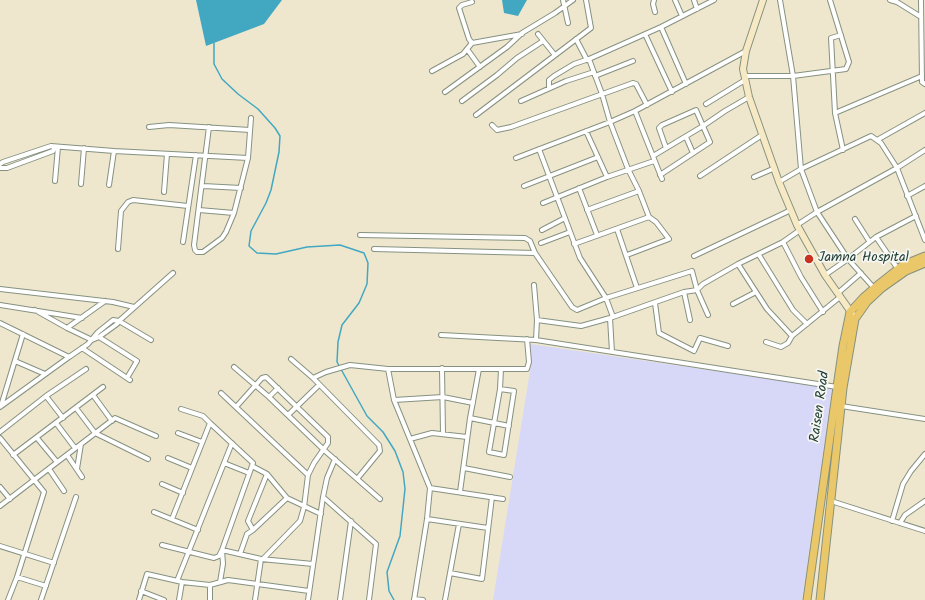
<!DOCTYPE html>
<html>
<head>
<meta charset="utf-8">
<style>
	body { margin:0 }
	canvas { display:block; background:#eee7ce }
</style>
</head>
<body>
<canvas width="925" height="600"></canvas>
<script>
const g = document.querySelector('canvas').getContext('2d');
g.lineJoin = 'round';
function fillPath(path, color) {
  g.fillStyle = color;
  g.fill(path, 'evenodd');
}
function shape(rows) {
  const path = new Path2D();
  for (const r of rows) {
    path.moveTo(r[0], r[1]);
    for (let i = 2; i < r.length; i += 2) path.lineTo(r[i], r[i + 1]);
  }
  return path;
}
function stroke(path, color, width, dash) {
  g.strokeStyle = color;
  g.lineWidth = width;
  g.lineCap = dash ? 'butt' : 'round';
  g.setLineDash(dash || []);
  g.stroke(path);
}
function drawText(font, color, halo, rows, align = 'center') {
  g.font = font + ' Kalam,sans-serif';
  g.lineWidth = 3.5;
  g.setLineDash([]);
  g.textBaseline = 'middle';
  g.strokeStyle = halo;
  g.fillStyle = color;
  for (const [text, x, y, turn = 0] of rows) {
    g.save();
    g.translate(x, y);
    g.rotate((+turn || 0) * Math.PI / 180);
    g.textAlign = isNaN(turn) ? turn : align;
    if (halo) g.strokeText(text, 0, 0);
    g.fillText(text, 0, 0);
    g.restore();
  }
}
const built = shape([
	[530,344,832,388,802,600,493,600,531,365]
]);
const water = shape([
	[196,0,282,0,264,24,206,46],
	[502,0,527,0,518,16,504,13]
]);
const stream = shape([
	[214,43,214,64,222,79,238,94,258,109,275,128,280,136,279,152,271,190,266,203,251,231,249,246,257,253,276,254,307,247,340,245,364,253,368,263,367,284,359,303,342,325,338,342,337,362,367,416,383,432,395,451,403,472,405,489,400,536,387,572,389,591,394,600]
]);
const street = shape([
	[563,0,568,23],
	[654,0,653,4,655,12],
	[675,0,682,16],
	[694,0,697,9],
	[780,0,793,76,801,169,817,212,848,259,874,288],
	[890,0,897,2,921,17],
	[921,0,922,82,925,84],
	[472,2,462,5,459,8,469,39,472,43,522,34],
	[661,27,686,84],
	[538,34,554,54],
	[645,34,672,92],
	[841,35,831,38,835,113,843,150],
	[576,39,587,60],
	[467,49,480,67],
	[432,71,463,54,472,43],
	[595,76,633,61],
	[744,76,793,76,846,69,849,62,830,0],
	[549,88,549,80,554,76,574,64,589,59],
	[445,92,507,47,522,33,555,13,573,0],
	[462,101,497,75,517,58,543,41],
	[521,101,566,81,594,72],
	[706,104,745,80],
	[635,111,662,179],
	[835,113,922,76],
	[476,115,591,28,586,0],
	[492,125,497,130,511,127,633,83,636,84,647,105],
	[149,127,169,125,250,130],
	[209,127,194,245,195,250,197,252,203,252,222,238,226,232,234,213,248,158],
	[586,131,607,177],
	[686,137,693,153],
	[877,140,925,113],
	[539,149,580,258,606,298,613,317],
	[653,156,703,126,725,111,749,97],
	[516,158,610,122,635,111,746,51],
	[0,164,3,162,51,146,114,151,248,158,251,118],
	[0,168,7,168,53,151,55,147],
	[660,175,710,142,696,110,662,125,659,128,666,148],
	[700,176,762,135],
	[754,177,775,168],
	[55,181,58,147],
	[779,182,801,169,871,136,881,143,897,168,925,240],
	[81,184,84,148],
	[109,185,114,151],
	[203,186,241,188],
	[524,186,598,157],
	[579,188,597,235],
	[164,192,167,154],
	[907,196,925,186],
	[543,203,607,177,654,161],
	[199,210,234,213],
	[587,210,639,191],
	[855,219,869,241],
	[797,225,817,212,897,168,925,150],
	[617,229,637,288],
	[542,230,565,218],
	[360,235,525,238,530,241,535,253,572,307,577,310,606,298,692,271,697,290,708,315],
	[876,237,898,269],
	[183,242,196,155],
	[783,242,801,277,823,312],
	[541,243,570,232],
	[574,244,649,217,639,191,628,169,610,122,602,94,589,59,661,27,714,0],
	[118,249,121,211,128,202,133,200,188,206],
	[374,249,535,253],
	[627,255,669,239,656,222,649,217],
	[759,255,793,310,807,324],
	[694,256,791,210],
	[738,264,767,309,792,336],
	[825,275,848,259,876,237,916,216],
	[534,285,537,320,536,340],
	[0,289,113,302,134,307],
	[684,292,690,320],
	[838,293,861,273],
	[655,303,659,333,694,351,700,338,728,346],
	[733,304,756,292],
	[0,305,82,318],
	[35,310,67,328,92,340,99,337,117,324,119,321,173,273],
	[610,318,612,352],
	[537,320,581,326,610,318,684,292,697,290,703,284,738,264,783,242,800,230],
	[0,323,69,357,0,407],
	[67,328,105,301],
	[441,335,536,340,837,387],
	[99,337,137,361,127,378],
	[766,342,781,347,788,343,792,336,840,297],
	[82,348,130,380],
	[69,357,88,344,98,332,113,320,119,321,151,340],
	[291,359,313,378,379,445,380,451,357,479],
	[15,361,45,374],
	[234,367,269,397,324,450,380,499],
	[442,368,443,434],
	[388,369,394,400,430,488,427,519,414,600],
	[313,378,326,372,350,365,388,369,527,369,529,362,527,339],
	[500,389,514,391,504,455,489,452,500,389,501,369],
	[221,393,308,475],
	[93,395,112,421],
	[46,396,63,418],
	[269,397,278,388],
	[394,400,443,397,473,403],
	[1,406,23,334],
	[841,406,925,419],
	[236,407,262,378,266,377,328,437,328,443,314,463,308,475,304,507,300,521,263,559],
	[76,408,95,433,148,459],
	[181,409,203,416,210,423],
	[288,415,319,385],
	[470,418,509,426],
	[56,423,75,448],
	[0,432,46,396,86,369],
	[178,433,202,442],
	[0,438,44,492,17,577,8,600],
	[37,438,57,462],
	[410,439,432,433,467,437],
	[13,455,103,387],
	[67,455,82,477],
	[168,458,192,468],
	[224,463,249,473],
	[252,466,267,474,287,498,321,514],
	[464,468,510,477],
	[49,469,64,491],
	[77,469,81,444],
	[162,484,183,493],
	[0,487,10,499],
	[430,488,503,499],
	[460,492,470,418,479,369],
	[323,497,376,544,369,600],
	[831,501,925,531],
	[0,506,115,418,156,436],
	[154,512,198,530],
	[172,519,210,423,253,463,222,550,261,559,313,564],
	[427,519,488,528],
	[892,521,903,484,911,471,925,454],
	[900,523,905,515,925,501],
	[253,530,248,521,267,474],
	[162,545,214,558,219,556,222,550],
	[0,546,54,563],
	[240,554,247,534,253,530,287,498],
	[450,573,482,579,492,497],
	[17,577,46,586],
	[177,581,232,443],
	[220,582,223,564,222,550],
	[210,585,228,580,309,591],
	[141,591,164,600],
	[414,599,423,600],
	[41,600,76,497],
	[139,600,147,574,182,582,210,585,210,600],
	[179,600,182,582],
	[255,600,261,559],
	[308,600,323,497,327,478,335,459],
	[340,600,351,521],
	[445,600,459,524]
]);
const secondary = shape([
	[763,0,746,51,743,69,749,97,779,182,797,225,825,275,853,315]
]);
const primary = shape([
	[807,600,837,387,843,346,850,312,863,298,879,284,903,265,925,256],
	[820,600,843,388,855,319,867,302,882,288,906,271,925,263]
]);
const markers = [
	[809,259,5,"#c8321e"]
];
const poiNames = [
	["Jamna Hospital",818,259]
];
const streetNames = [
	["Raisen Road",821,407,-82]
];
fillPath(built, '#d7d7f8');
fillPath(water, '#42a8c2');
stroke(stream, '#42a8c2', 1.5);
stroke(street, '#869281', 6);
stroke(secondary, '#869281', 8);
stroke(primary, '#869281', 9);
stroke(street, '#fff', 4);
stroke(secondary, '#f7e9c3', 6);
stroke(primary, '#eac769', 7);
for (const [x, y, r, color] of markers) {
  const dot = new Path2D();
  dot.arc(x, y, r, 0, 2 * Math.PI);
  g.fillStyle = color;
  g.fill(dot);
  stroke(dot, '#f6f6f2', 1.5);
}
drawText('14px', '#1f3d34', '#f6f6f2', poiNames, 'left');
drawText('14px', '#1f3d34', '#f6f6f2', streetNames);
</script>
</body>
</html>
